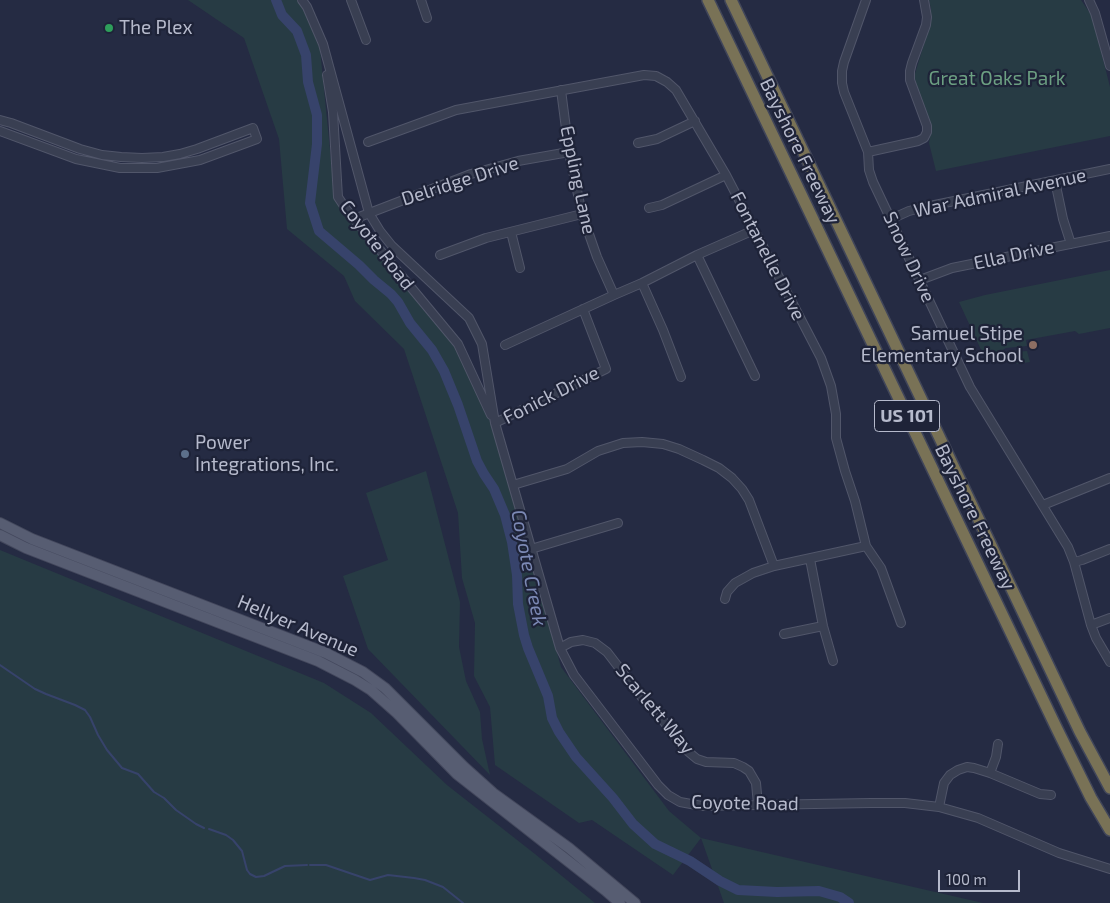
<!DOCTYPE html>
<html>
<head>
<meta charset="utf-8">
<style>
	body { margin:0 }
	#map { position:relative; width:1110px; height:903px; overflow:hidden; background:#252b43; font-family:"Exo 2",sans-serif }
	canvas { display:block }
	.scale { position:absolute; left:938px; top:870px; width:82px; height:22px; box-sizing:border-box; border:2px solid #b6bacc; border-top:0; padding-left:6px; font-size:15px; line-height:18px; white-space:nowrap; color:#b6bacc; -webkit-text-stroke:4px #1e2338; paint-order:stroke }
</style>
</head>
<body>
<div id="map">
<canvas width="1110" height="903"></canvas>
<div class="scale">100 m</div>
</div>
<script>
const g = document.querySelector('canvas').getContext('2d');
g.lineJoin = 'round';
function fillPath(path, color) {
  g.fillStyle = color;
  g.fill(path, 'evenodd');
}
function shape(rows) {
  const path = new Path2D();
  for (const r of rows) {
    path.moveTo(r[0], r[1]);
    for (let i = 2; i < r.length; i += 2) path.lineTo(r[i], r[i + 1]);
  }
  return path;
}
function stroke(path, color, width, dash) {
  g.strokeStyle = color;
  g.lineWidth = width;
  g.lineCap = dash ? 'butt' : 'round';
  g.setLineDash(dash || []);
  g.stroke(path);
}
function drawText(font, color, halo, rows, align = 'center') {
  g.font = font + ' "Exo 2",sans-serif';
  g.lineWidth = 4.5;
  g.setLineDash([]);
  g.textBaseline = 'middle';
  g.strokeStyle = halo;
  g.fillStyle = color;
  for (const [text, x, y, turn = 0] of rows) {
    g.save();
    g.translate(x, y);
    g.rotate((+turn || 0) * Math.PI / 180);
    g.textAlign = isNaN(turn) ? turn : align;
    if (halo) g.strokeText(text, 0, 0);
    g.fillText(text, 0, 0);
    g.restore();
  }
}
const green = shape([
	[188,0,298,0,304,10,320,49,335,200,454,345,492,425,519,515,561,667,669,811,701,838,983,903,724,903,701,838,673,875,592,820,579,823,495,765,490,707,474,676,475,623,462,578,458,513,404,349,355,301,344,276,287,229,279,139,244,38],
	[929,0,1081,0,1092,16,1110,87,1110,136,936,171,929,143,931,130,914,77,931,21,931,9],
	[1110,270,1110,328,1079,334,1075,331,1026,340,1027,346,1006,348,988,358,985,353,983,354,959,302,985,295],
	[1027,351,1030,362,1017,364,1012,360,1014,352],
	[426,471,460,602,459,647,466,681,480,712,482,739,490,775,368,649,343,576,388,560,366,493],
	[0,550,324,683,371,713,447,785,535,854,595,903,0,903]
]);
const stream = shape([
	[0,665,35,689,46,694,75,705,85,710,90,717,98,735,107,750,122,768,138,774,154,792,164,798,176,810,196,824,204,828],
	[209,829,226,835,233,840,242,851,247,870,250,874,256,877,264,876,285,866,307,865],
	[310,865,326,865,370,880,388,875,414,878,425,880,443,887,463,903]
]);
const river = shape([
	[276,0,282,15,297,31,306,55,308,82,317,115,317,144,310,203,319,231,359,265,374,280,391,294,398,302,410,323,432,350,444,371,458,405,477,461,484,474,494,489,505,515,512,542,517,575,518,604,524,635,528,648,548,696,552,718,559,732,576,757,613,798,633,824,655,844,690,861,720,881,738,890,777,892,819,891,840,897,849,903]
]);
const minor = shape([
	[302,0,307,7,323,44,369,213,380,231,392,246,469,318,482,344,495,423,560,648,574,675,658,785,668,795,680,802,702,806,871,803,905,803,939,807,978,818,1059,853,1110,869],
	[351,0,366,40],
	[421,0,427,18],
	[866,0,844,62,842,71,842,83,844,92,868,152,869,170,873,182,970,387,1068,547,1074,562,1091,625,1096,638,1110,662],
	[1089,0,1095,13,1110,66],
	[327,75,333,112,338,197,346,209,458,344,491,415],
	[561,90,569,152,582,214,597,257,614,295],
	[0,120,11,123,80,149,102,155,121,157,142,158,163,157,180,154,197,149,253,128,257,139,200,160,157,168,120,168,76,159,0,131],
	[368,142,456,110,644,75,656,76,667,82,676,90,726,175,821,358,831,386,836,414,836,438,845,471,855,501,866,546,881,568,901,623],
	[638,143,657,139,695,121],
	[868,152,918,141,924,138,927,132,927,126,910,80,910,71,912,63,926,25,927,17,924,0],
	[1055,181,1063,219,1071,244],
	[649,208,662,205,726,175],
	[354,219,471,174,518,161,569,152],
	[891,219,909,211,925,207,1110,169],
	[511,232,520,268],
	[440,255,486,238,582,214],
	[697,255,755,376],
	[920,280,952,268,1110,236],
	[642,283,663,330,681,377],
	[505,345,614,295,642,283,697,255,754,230],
	[495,423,606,369,583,309],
	[513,485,567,469,598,451,623,443,642,442,663,444,679,449,703,460,719,468,732,478,742,489,749,500,774,566],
	[1043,505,1110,478],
	[531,549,618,523],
	[810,559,823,626,833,661],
	[1074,562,1082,560,1110,549],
	[725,599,727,592,735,583,753,573,774,566,866,546],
	[1091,625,1110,618],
	[784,634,823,626],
	[560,648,571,642,583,640,595,643,607,652,647,704,658,714,685,749,697,759,706,762,734,763,743,767,749,771,756,783,758,805],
	[990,773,996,757,998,744],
	[939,807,944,783,950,775,958,770,967,767,974,768,990,773,1040,794,1051,795]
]);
const major = shape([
	[0,523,32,539,326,653,363,672,385,688,464,767,493,793,569,848,635,903],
	[0,535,26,548,318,661,355,680,371,690,397,713,457,774,605,890,620,903]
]);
const highway = shape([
	[708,0,1057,729,1091,798,1110,830],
	[731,0,1080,732,1110,788]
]);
const markers = [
	[109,28,5,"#2e9e5b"],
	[1033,345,5,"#8d6e63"],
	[185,454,5,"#5c6f8a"]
];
const shields = [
	[907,416,65]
];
const shieldNames = [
	["US 101",907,416]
];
const poiNames = [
	["The Plex",119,28],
	["Samuel Stipe",1023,334,"right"],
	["Elementary School",1023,356,"right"],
	["Power",195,443],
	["Integrations, Inc.",195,465]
];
const parkNames = [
	["Great Oaks Park",997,79]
];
const streetNames = [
	["Bayshore Freeway",800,151,64],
	["Eppling Lane",578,180,78],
	["Delridge Drive",460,181,-18],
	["War Admiral Avenue",1000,193,-12],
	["Coyote Road",377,245,52],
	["Ella Drive",1014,255,-12],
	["Fontanelle Drive",768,256,63],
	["Snow Drive",909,257,65],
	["Fonick Drive",551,395,-27],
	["Bayshore Freeway",975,517,64],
	["Hellyer Avenue",298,626,23],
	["Scarlett Way",655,709,50],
	["Coyote Road",745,803,1]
];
const waterNames = [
	["Coyote Creek",529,568,79]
];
fillPath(green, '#273b44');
stroke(stream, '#37436b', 2);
stroke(river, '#37436b', 10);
stroke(minor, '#51566a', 10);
stroke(major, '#43475c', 12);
stroke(highway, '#41465a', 14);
stroke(minor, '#393f52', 8);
stroke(major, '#575d72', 10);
stroke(highway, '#797256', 11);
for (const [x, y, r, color] of markers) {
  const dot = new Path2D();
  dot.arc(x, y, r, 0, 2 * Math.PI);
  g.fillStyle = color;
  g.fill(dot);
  stroke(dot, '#1e2338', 2);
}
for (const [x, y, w] of shields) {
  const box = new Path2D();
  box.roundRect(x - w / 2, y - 15.5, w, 31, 4);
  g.fillStyle = '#1e2338';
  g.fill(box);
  stroke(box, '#b6bacc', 1);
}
drawText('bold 18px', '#b6bacc', null, shieldNames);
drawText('19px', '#b6bacc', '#1e2338', poiNames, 'left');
drawText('19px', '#6c9f82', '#1e2338', parkNames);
drawText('19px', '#b6bacc', '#1e2338', streetNames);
drawText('italic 20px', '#7c89b5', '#1e2338', waterNames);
</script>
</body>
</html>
